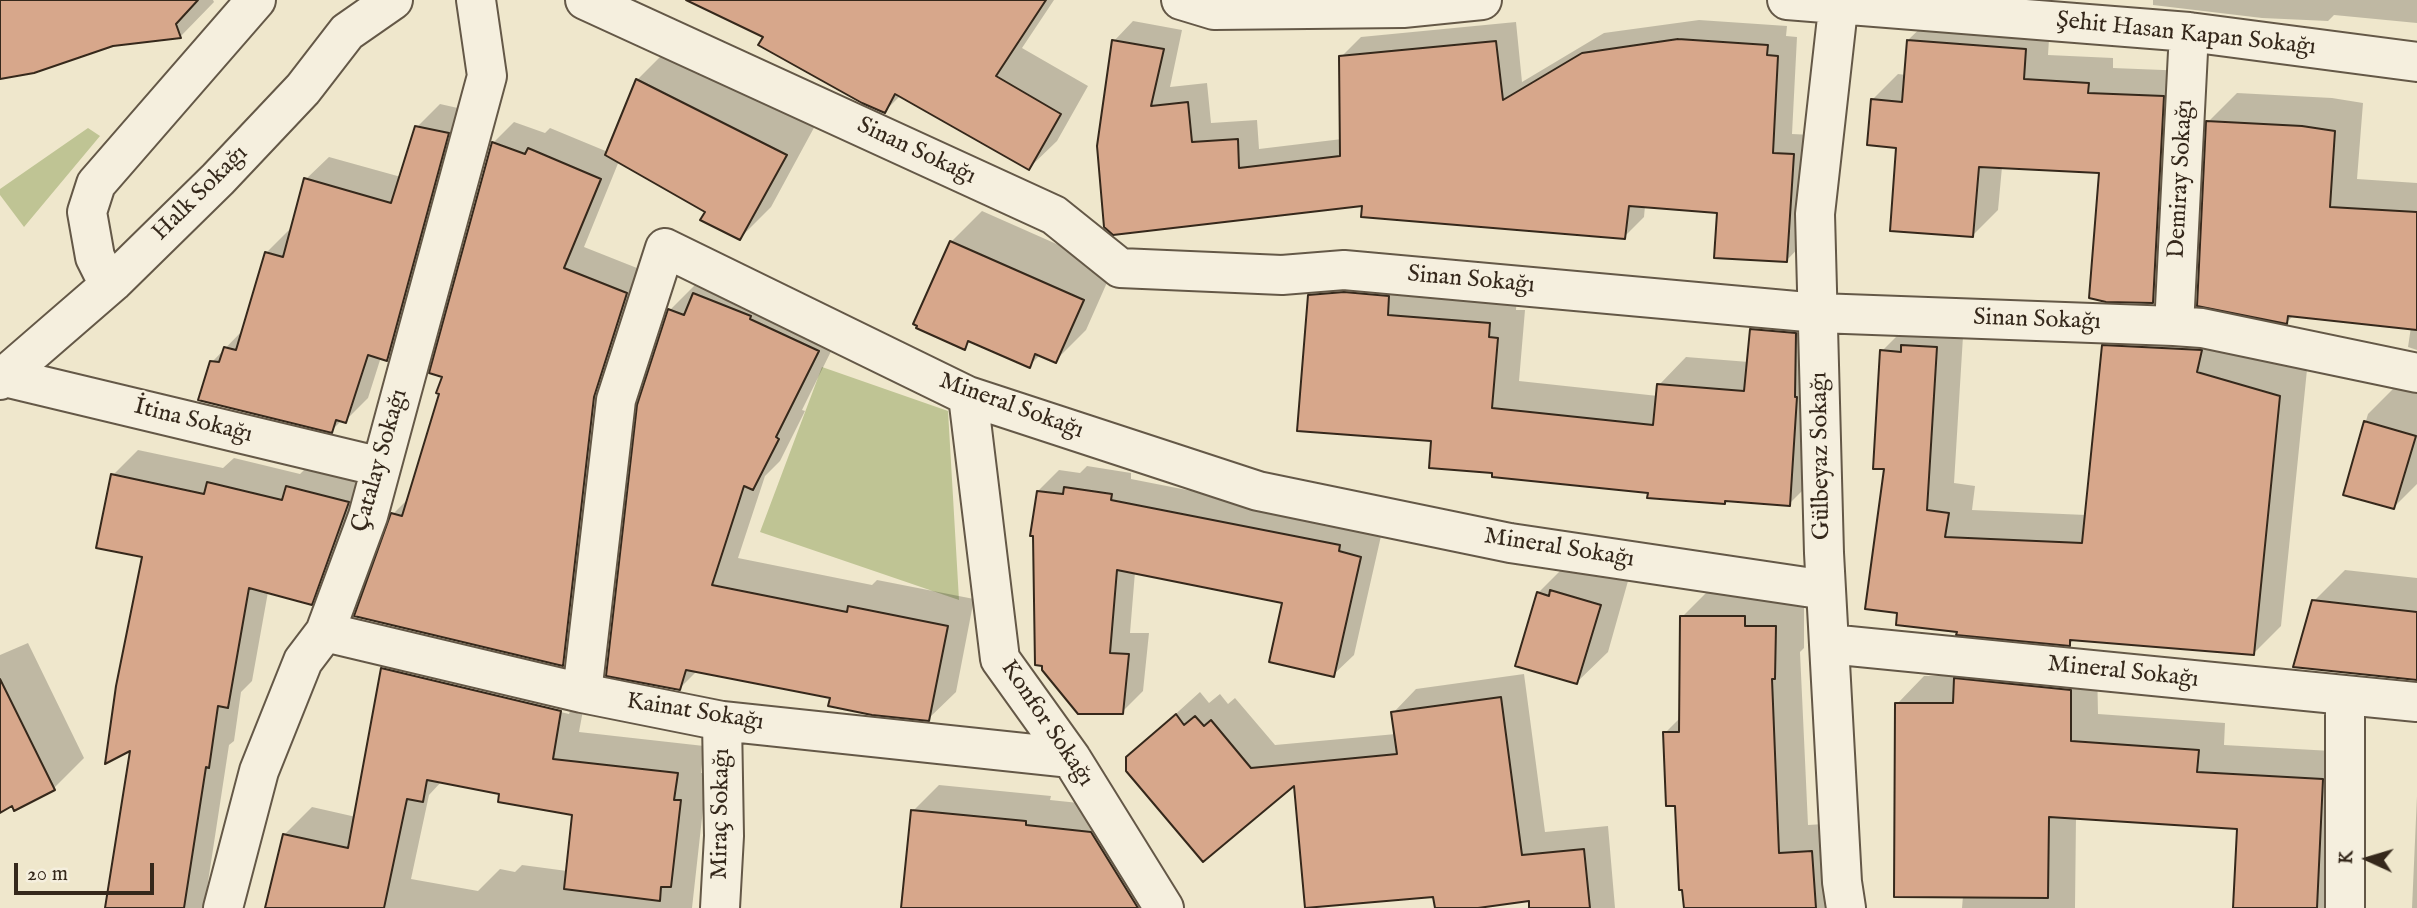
<!DOCTYPE html>
<html>
<head>
<meta charset="utf-8">
<style>
	body { margin:0 }
	#map { position:relative; width:2417px; height:908px; overflow:hidden; background:#efe7cc; font-family:"IM FELL English",serif }
	canvas { display:block }
	.north { position:absolute; left:2333px; top:824px; width:70px; height:70px; -webkit-text-stroke:5px #f5efde; paint-order:stroke; rotate:274deg; font-size:19px; font-weight:700; line-height:28px; text-align:center; color:#35281b }
	.north::after { content:''; display:block; margin:auto; width:24px; height:32px; background:#35281b; clip-path:polygon(50% 0,100% 100%,50% 72%,0 100%) }
	.scale { position:absolute; left:14px; top:863px; width:140px; height:32px; box-sizing:border-box; border:4px solid #35281b; border-top:0; padding-left:9px; font-size:21px; line-height:24px; white-space:nowrap; color:#35281b; -webkit-text-stroke:5px #f5efde; paint-order:stroke }
</style>
</head>
<body>
<div id="map">
<canvas width="2417" height="908"></canvas>
<div class="north">K</div>
<div class="scale">20 m</div>
</div>
<script>
const g = document.querySelector('canvas').getContext('2d');
g.lineJoin = 'round';
function fillPath(path, color) {
  g.fillStyle = color;
  g.fill(path, 'evenodd');
}
function shape(rows) {
  const path = new Path2D();
  for (const r of rows) {
    path.moveTo(r[0], r[1]);
    for (let i = 2; i < r.length; i += 2) path.lineTo(r[i], r[i + 1]);
  }
  return path;
}
function stroke(path, color, width, dash) {
  g.strokeStyle = color;
  g.lineWidth = width;
  g.lineCap = dash ? 'butt' : 'round';
  g.setLineDash(dash || []);
  g.stroke(path);
}
function drawText(font, color, halo, rows, align = 'center') {
  g.font = font + ' "IM FELL English",serif';
  g.lineWidth = 5;
  g.setLineDash([]);
  g.textBaseline = 'middle';
  g.strokeStyle = halo;
  g.fillStyle = color;
  for (const [text, x, y, turn = 0] of rows) {
    g.save();
    g.translate(x, y);
    g.rotate((+turn || 0) * Math.PI / 180);
    g.textAlign = isNaN(turn) ? turn : align;
    if (halo) g.strokeText(text, 0, 0);
    g.fillText(text, 0, 0);
    g.restore();
  }
}
const green = shape([
	[88,128,100,136,24,227,0,195,0,189],
	[822,367,948,411,959,600,760,532]
]);
const shadow = shape([
	[0,0,213,0,214,2,180,37,112,44,0,77],
	[690,0,1054,0,1022,48,1088,86,1057,141,1029,168,901,95,885,111,766,36],
	[2153,0,2417,0,2417,23,2334,15,2328,21,2262,18,2153,5],
	[1934,15,2050,24,2048,55,2113,58,2113,68,2188,71,2178,276,2153,302,2100,171,2002,167,1998,210,1973,235,1898,146,1872,100,1898,74,1906,75,1908,40],
	[1699,20,1787,26,1786,36,1797,37,1792,134,1813,135,1806,240,1787,260,1718,212,1645,206,1644,217,1624,237,1364,204,1114,233,1114,41,1133,21,1182,30,1170,87,1207,83,1211,123,1257,120,1259,149,1342,139,1341,57,1361,37,1516,22,1522,82,1604,33],
	[668,49,816,124,771,207,740,238,708,212,619,161,584,247,647,272,584,643,563,664,393,514,409,498,445,376,493,143,514,122,545,133,550,128,608,152,637,80],
	[2237,93,2332,98,2363,103,2357,179,2417,183,2417,350,2408,347,2411,327,2294,315,2287,322,2208,122],
	[440,104,471,111,410,336,387,359,381,357,368,398,345,421,342,420,331,431,212,362,244,329,266,253,289,230,292,231,306,179,329,157,401,177,417,127],
	[982,211,1113,269,1086,330,1055,361,1041,354,1029,366,971,340,964,348,916,323,951,242],
	[1338,268,1517,296,1516,310,1525,310,1519,381,1658,396,1659,385,1686,357,1749,362,1751,330,1779,302,1823,306,1817,476,1789,504,1727,500,1724,502,1494,472,1433,439,1310,296],
	[697,283,845,323,802,410,805,411,780,461,765,476,738,558,872,585,877,580,974,599,956,692,928,719,698,670,680,688,670,310],
	[2131,318,2310,340,2281,626,2253,654,2075,638,2070,644,1958,631,1899,611,1886,468,1882,351,1910,323,1964,320,1954,483,1975,486,1972,510,2086,515,2103,346],
	[2417,377,2417,484,2394,507,2345,493,2368,414,2397,385],
	[138,450,223,468,234,458,300,474,313,461,373,477,336,578,311,603,268,592,252,681,241,692,234,741,229,745,204,908,107,908,132,748,144,556,113,475],
	[1087,466,1131,473,1131,479,1360,524,1381,536,1354,655,1333,675,1285,601,1135,572,1130,633,1149,633,1143,691,1122,712,1038,491,1059,470,1080,473],
	[1569,562,1630,574,1608,652,1577,682,1538,593],
	[2345,570,2417,578,2417,679,2314,601],
	[1711,588,1804,598,1804,648,1800,652,1808,825,1840,823,1846,908,1685,908,1677,804,1665,733,1681,717,1682,617],
	[410,641,588,683,579,732,704,746,701,773,707,773,692,908,267,908,284,835,312,807,356,817,382,669],
	[401,671,570,711,569,714,401,674],
	[442,781,501,793,574,814,567,871,522,865,515,872,500,869,478,891,411,879,429,795],
	[28,643,84,758,53,789,0,812,0,655],
	[2097,663,2098,714,2225,723,2224,745,2350,752,2353,891,2364,900,2364,908,2235,908,2239,827,2076,817,2075,908,1962,908,1963,896,1897,704,1924,676,1959,676],
	[1524,674,1545,832,1608,826,1615,908,1531,908,1530,899,1466,908,1436,908,1435,895,1295,782,1128,757,1200,692,1209,703,1220,694,1228,704,1235,698,1275,745,1396,734,1393,713,1416,689],
	[939,785,1051,796,1050,800,1117,807,1175,908,902,908,913,811],
	[2417,796,2417,908,2412,908]
]);
const building = shape([
	[0,0,198,0,176,24,181,38,113,46,34,73,0,79,0,0],
	[686,0,1046,0,996,76,1061,114,1029,170,895,94,885,113,862,103,758,45,763,37,686,0],
	[1678,39,1768,45,1767,55,1778,56,1773,153,1794,154,1787,262,1714,258,1717,213,1629,206,1625,239,1361,217,1362,206,1113,235,1104,227,1097,146,1112,40,1164,49,1151,106,1188,102,1192,142,1238,139,1239,168,1340,156,1339,56,1496,41,1503,100,1582,53,1678,39],
	[1907,40,2026,49,2024,79,2089,83,2088,93,2164,96,2153,303,2106,302,2089,298,2099,173,1979,167,1973,237,1890,231,1896,148,1867,145,1871,99,1902,102,1907,40],
	[636,79,787,155,740,240,700,220,705,212,605,155,636,79],
	[2206,121,2302,126,2335,131,2330,207,2417,212,2417,330,2288,316,2287,324,2197,306,2206,121],
	[415,126,449,133,387,361,368,355,346,423,336,420,332,433,198,400,210,361,219,362,224,347,236,350,265,252,283,257,304,178,391,203,415,126],
	[492,142,525,154,528,148,601,179,564,268,627,293,594,397,563,666,354,616,391,513,402,516,439,394,436,393,442,377,429,373,492,142],
	[950,241,1084,300,1056,363,1035,354,1030,368,968,341,965,350,916,328,917,326,913,324,950,241],
	[1344,292,1389,296,1388,315,1490,323,1489,337,1498,338,1492,408,1653,425,1657,384,1744,391,1750,329,1796,333,1795,397,1797,397,1790,506,1725,501,1725,504,1647,498,1648,493,1492,477,1492,473,1429,468,1431,441,1297,431,1308,295,1344,292],
	[693,293,751,316,750,319,819,351,776,437,779,439,753,490,744,486,712,585,847,612,848,606,948,626,929,721,872,715,828,706,830,698,686,670,680,690,606,676,637,405,668,309,684,315,693,293],
	[1901,345,1937,347,1927,510,1949,513,1945,537,2082,543,2102,345,2202,350,2197,372,2280,396,2254,655,2070,640,2070,646,1956,635,1957,632,1896,625,1897,613,1865,609,1884,469,1873,469,1880,350,1901,352,1901,345],
	[2364,421,2416,436,2394,509,2343,495,2364,421],
	[111,474,204,494,207,482,282,500,286,486,349,502,312,605,249,588,228,708,218,706,209,768,206,767,184,908,105,908,130,751,105,764,116,686,142,557,96,548,111,474],
	[1064,487,1112,494,1111,500,1340,545,1339,551,1361,557,1334,677,1269,662,1282,603,1117,570,1110,653,1129,654,1123,714,1078,714,1042,670,1042,666,1035,665,1033,536,1030,536,1037,491,1063,494,1064,487],
	[1550,590,1601,605,1577,684,1515,666,1537,592,1549,596,1550,590],
	[2312,600,2417,612,2417,680,2293,667,2312,600],
	[1680,616,1745,616,1745,626,1776,626,1775,679,1772,679,1779,853,1812,851,1816,908,1684,908,1682,890,1679,890,1675,806,1666,806,1663,732,1679,732,1680,616],
	[381,668,561,711,553,759,678,773,674,800,681,800,671,887,661,887,660,901,564,889,572,815,498,802,499,794,427,780,423,802,407,799,384,908,265,908,283,834,348,848,381,668],
	[1954,678,2071,690,2071,741,2199,750,2197,772,2323,779,2317,908,2233,908,2237,829,2049,817,2048,898,1894,897,1895,703,1953,703,1954,678],
	[0,679,55,790,14,811,12,806,0,813,0,679],
	[1501,697,1522,855,1584,849,1590,908,1529,908,1529,901,1478,908,1435,908,1433,897,1305,908,1294,786,1203,862,1126,771,1126,757,1176,714,1184,725,1195,716,1204,726,1211,720,1251,768,1397,754,1391,712,1501,697],
	[911,810,1026,821,1026,825,1091,832,1138,908,901,908,911,810]
]);
const minor = shape([
	[585,0,1054,215,1120,268,1282,275,1344,270,1818,313,2174,326,2202,328,2417,373],
	[1181,0,1214,10,1403,8,1482,0],
	[1787,0,2189,32,2417,62],
	[1839,0,1815,214,1824,553,1842,882,1846,908],
	[113,282,102,271,95,257,87,212,96,184,256,0],
	[2174,326,2189,32],
	[5,377,381,467],
	[0,380,113,282,218,179,303,89,347,32,393,0],
	[968,396,1000,659,1071,758,1164,908],
	[325,632,582,693,722,721,1071,758],
	[1829,644,2417,702],
	[582,693,616,400,665,248,968,396,1258,491,1510,543,1826,590],
	[2345,695,2345,908],
	[223,908,259,771,303,661,325,632,368,516,487,76,476,0],
	[720,908,724,836,722,721]
]);
const streetNames = [
	["Şehit Hasan Kapan Sokağı",2186,35,6],
	["Sinan Sokağı",916,152,25],
	["Demiray Sokağı",2182,179,-87],
	["Halk Sokağı",201,194,-45],
	["Sinan Sokağı",1471,281,5],
	["Sinan Sokağı",2037,321,2],
	["Mineral Sokağı",1011,407,20],
	["İtina Sokağı",193,422,14],
	["Gülbeyaz Sokağı",1822,456,-91],
	["Çatalay Sokağı",381,461,-74],
	["Mineral Sokağı",1559,549,9],
	["Mineral Sokağı",2123,673,6],
	["Kainat Sokağı",695,713,9],
	["Konfor Sokağı",1046,724,56],
	["Miraç Sokağı",722,814,-89]
];
fillPath(green, '#bfc494');
fillPath(shadow, '#0003');
fillPath(building, '#d7a78b');
stroke(building, '#35281b', 2);
stroke(minor, '#645847', 42);
stroke(minor, '#f5efde', 38);
drawText('24px', '#35281b', '#f5efde', streetNames);
</script>
</body>
</html>
